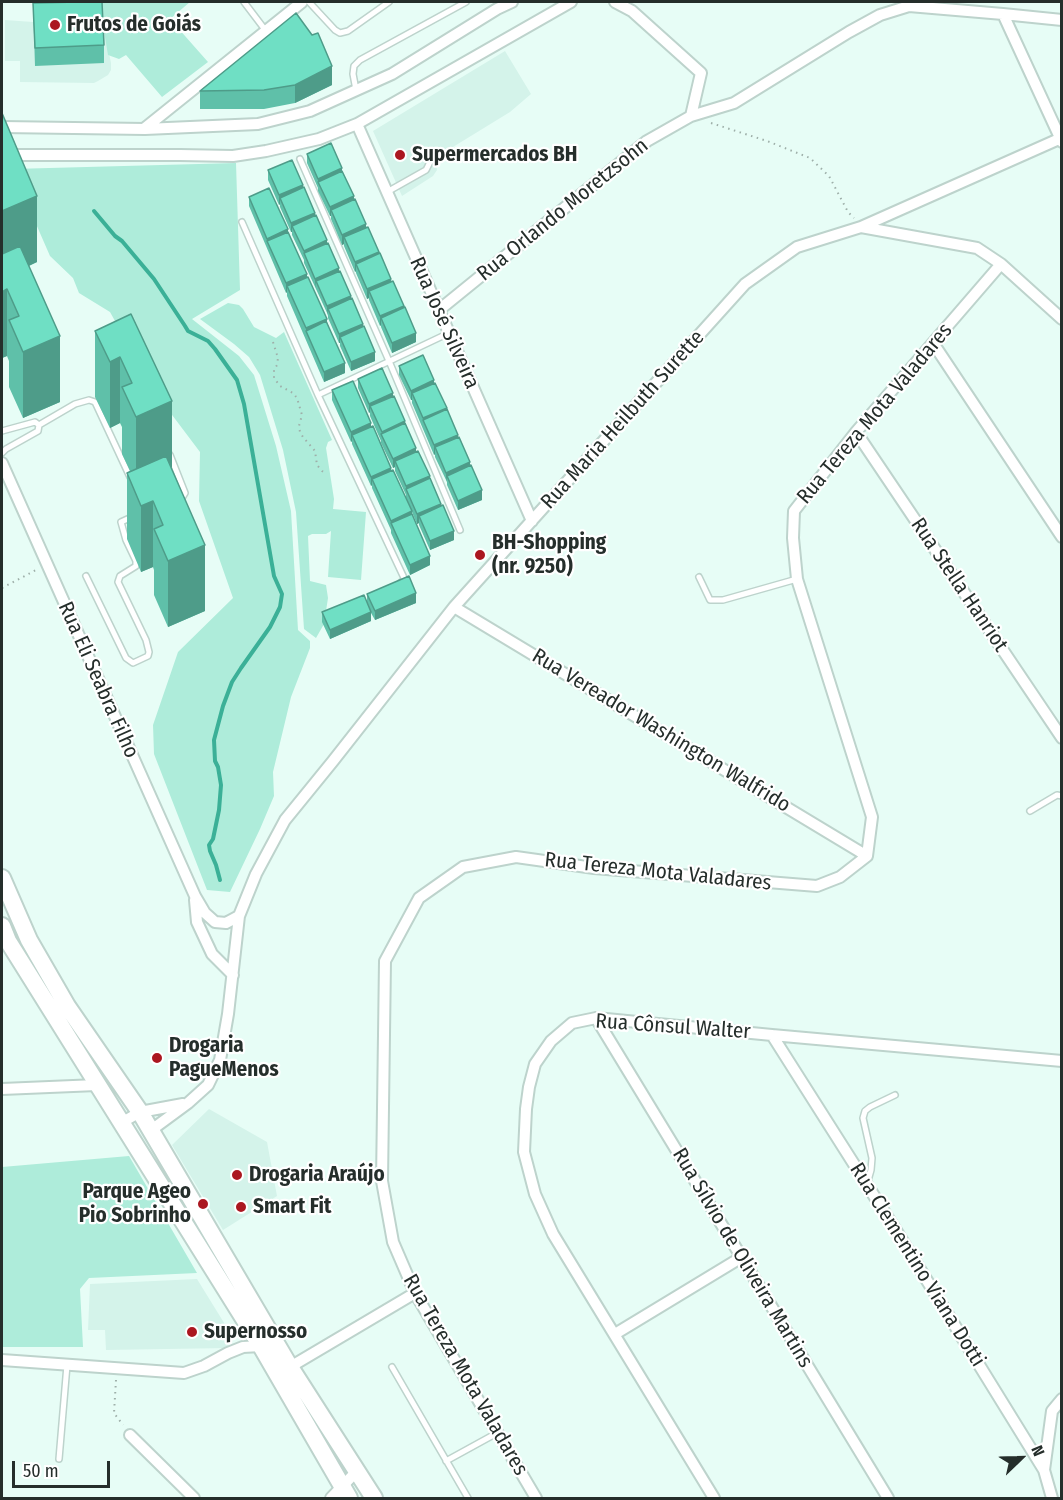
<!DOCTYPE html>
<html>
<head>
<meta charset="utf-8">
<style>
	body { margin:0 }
	#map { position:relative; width:1063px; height:1500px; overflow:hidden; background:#e7fdf6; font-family:"Fira Sans Condensed",sans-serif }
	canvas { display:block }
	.frame { position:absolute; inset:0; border:3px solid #252e2b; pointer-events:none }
	.north { position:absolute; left:991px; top:1428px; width:60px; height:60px; -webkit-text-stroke:4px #fff; paint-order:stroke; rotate:67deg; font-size:16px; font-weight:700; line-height:24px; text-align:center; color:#252e2b }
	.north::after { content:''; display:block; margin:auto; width:21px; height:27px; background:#252e2b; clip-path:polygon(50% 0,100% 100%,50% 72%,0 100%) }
	.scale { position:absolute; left:12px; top:1461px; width:98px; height:27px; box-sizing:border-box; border:3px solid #252e2b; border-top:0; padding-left:8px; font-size:18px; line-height:21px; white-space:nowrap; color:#252e2b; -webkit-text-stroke:4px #fff; paint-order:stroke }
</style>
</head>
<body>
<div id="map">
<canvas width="1063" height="1500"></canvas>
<div class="frame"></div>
<div class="north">N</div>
<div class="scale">50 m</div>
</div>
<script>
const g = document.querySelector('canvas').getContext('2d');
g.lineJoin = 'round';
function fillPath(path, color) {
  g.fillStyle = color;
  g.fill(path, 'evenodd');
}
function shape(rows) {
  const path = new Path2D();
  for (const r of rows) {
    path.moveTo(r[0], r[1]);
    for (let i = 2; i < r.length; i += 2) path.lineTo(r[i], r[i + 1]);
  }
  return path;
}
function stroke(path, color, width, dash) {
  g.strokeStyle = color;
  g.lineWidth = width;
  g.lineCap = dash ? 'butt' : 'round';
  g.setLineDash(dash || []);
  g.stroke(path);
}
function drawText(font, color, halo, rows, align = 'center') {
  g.font = font + ' "Fira Sans Condensed",sans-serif';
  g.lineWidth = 4.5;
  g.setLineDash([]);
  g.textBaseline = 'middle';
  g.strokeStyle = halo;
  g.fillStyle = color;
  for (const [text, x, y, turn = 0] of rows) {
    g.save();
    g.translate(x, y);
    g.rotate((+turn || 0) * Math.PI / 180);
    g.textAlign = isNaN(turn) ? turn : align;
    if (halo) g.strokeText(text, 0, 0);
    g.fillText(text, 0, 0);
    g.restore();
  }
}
const built = shape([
	[102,19,111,63,111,70,108,75,98,81,94,83,20,82,20,61,5,61,5,20,33,22],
	[505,51,531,94,510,112,435,158,437,170,433,176,402,196,373,131],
	[209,1109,267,1142,277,1196,223,1230,172,1145],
	[197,1279,226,1326,228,1348,106,1350,105,1330,88,1330,90,1284]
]);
const green = shape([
	[95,2,190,2,170,19,208,62,162,97,126,55,119,59,108,55,102,19],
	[236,163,240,290,192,319,239,356,254,375,276,446,291,511,298,630,310,641,310,648,291,697,273,772,274,796,260,829,230,892,207,890,154,754,153,725,178,652,233,598,199,501,200,452,154,391,110,312,79,293,73,278,50,256,12,169],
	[228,303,239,305,243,309,254,327,276,338,284,332,332,440,328,442,326,448,334,499,333,509,366,512,361,580,328,577,331,531,326,534,312,534,308,536,310,581,326,585,328,598,324,624,316,638,304,629,296,512,283,450,260,375,249,357,234,344,200,319],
	[129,1156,197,1273,89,1278,80,1289,83,1347,2,1347,2,1167]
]);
const stream = shape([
	[94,211,115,236,122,241,154,279,185,326,188,331,208,341,215,349,237,380,244,404,274,576,282,594,280,607,270,627,241,668,232,682,223,706,214,740,215,761,218,767,221,785,219,810,213,839,209,845,210,851,216,865,220,880]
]);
const path = shape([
	[711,123,767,141,810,158,829,176,848,212,854,218],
	[273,342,278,358,277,365,274,370,274,378,280,386,293,393,297,398,302,415,299,426,300,432,303,437,315,451,317,465,322,471,325,473],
	[2,588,36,570],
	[116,1380,114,1413,123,1425]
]);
const service = shape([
	[244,2,266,31],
	[309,2,335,30,340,33,348,31,389,2],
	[356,90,353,74,354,66,360,60,466,2],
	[300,159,389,361,460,530],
	[387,192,426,170,430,162],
	[242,222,318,395,405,580,401,582],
	[318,395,449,333],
	[39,425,75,404,89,400,95,402,130,477],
	[2,431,35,422,39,425,38,431,6,449,2,453],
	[170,455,185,493,182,498,178,500],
	[86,576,126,658,133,663,148,656,149,652,146,640,118,582,120,576,136,566,136,561,126,540,121,522,132,517],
	[699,577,710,600,723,600,797,579],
	[1030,811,1057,795,1062,796],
	[867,1184,871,1170,872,1158,863,1118,865,1111,870,1107,895,1095],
	[392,1367,468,1498],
	[59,1459,67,1365],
	[446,1461,497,1433]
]);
const minor = shape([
	[615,2,632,11,701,73,691,116],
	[1003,14,1062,142],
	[357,124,532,521],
	[2,127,145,129,258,124,310,111,392,74,497,9,512,2],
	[145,128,302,2],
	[2,155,180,155,233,156,266,151,319,139,357,124,571,2],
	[861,227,1059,139],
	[439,310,647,141,691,116,734,103,849,32,880,15,909,6,1003,14,1062,20],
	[933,343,1062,537],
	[856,432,1062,738],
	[2,463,195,896,205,913,215,922,226,923,239,916],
	[454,607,867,856],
	[195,900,197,922,212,954,233,975],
	[596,1018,888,1498],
	[772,1035,897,1232,1044,1470,1052,1498],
	[2,1089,97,1085],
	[121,1123,140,1112,183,1104],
	[150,1131,188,1103,208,1085,220,1060,228,1014,239,916,256,874,285,820,333,761,454,607,745,284,797,247,861,227,977,248,1001,264,1062,319],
	[615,1334,742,1257],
	[2,1360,184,1373,204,1366,228,1353,243,1347,261,1346,266,1344],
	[290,1367,415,1293],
	[130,1435,194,1498],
	[1044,1470,1052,1411,1062,1399],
	[331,1498,356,1472],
	[536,1498,415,1293,393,1242,382,1181,385,961,419,898,463,867,516,857,594,868,817,886,840,877,867,856,872,817,797,579,793,538,794,511,856,432,1001,264],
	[714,1498,553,1234,535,1194,524,1152,526,1109,529,1087,535,1064,551,1041,572,1023,596,1018,772,1035,1062,1061]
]);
const secondary = shape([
	[2,878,29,940,67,1006,140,1112,290,1367,374,1498],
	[2,926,8,941,261,1346,349,1498]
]);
const wall = shape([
	[33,3,104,45,104,63,35,66],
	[312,35,332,85,295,103,264,109,200,109,200,91],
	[2,113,37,262,29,266,60,402,23,418,9,387,9,361,7,356,2,358],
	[307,154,342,171,354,200,404,308,416,342,392,353,381,327,381,325,380,326,369,300,369,298,367,299,356,273,356,271,355,272,344,246,344,244,342,245,331,219,331,216,330,216,318,191,318,188,307,163],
	[268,170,303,188,363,327,375,361,351,371,340,346,340,343,339,343,328,318,328,315,304,263,304,260,292,235,292,232,291,232,280,207,280,204,279,205,268,180],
	[249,197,288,232,327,322,345,373,324,382,287,296,287,292,286,293,249,206],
	[131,314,172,467,171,468,205,611,168,627,154,595,154,570,153,567,141,572,127,539,127,473,130,471,122,454,122,427,120,423,110,428,95,397,95,331],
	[399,366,434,383,470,465,482,500,458,510,447,485,447,482,435,457,435,454,434,455,412,403,412,400,411,400,399,375],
	[358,379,393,396,405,423,416,451,441,506,454,540,430,550,419,525,419,523,417,524,406,498,406,495,395,471,395,467,393,468,381,443,381,441,370,416,370,412,369,413,358,388],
	[332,390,371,426,412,514,430,565,410,575,391,533,391,530,372,488,372,485,371,486,352,444,352,441,351,442,332,400],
	[367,594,416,603,375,620,371,613,371,621,330,639,322,622,322,612,367,602]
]);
const shadedWall = shape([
	[332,66,332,85,295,103,295,85],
	[342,168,342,178,318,182,318,188,318,179],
	[303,185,303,194,280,198,280,204,279,205,279,195],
	[37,196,37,262,2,278,2,211],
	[354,196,354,206,331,210,331,216,330,216,330,207],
	[315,213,315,222,292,226,292,232,291,232,291,223],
	[366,224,366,234,344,237,344,244,342,245,342,235],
	[288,229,288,239,267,241,267,248,267,239],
	[327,240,327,250,304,253,304,260,304,251],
	[379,252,379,261,356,264,356,271,355,272,355,262],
	[339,268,339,278,316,281,315,288,315,279],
	[307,274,307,283,287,286,287,292,286,293,286,283],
	[391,279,391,288,369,291,369,298,367,299,367,289],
	[7,289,7,356,2,358,2,292],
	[351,296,351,305,328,309,327,316,327,306],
	[404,306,404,315,381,318,381,325,380,326,380,316],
	[327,319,327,328,306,331,306,328],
	[363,324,363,333,340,337,340,343,339,343,339,334],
	[416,333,416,342,392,353,392,343],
	[60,336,60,402,23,418,23,352],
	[375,352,375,361,351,371,351,362],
	[120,357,120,423,110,428,110,362],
	[345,363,345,373,324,382,324,372],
	[434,380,434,389,412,393,412,400,411,400,411,391],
	[393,393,393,402,370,406,370,412,369,413,369,404],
	[172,401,172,467,136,484,136,417],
	[447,408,447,417,423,420,423,428,423,418],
	[405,421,405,430,382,434,382,432],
	[371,423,371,432,352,435,352,441,351,442,351,432],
	[458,435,458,444,435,447,435,454,434,455,434,445],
	[416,448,416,457,395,461,395,467,393,468,393,459],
	[470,462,470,471,447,476,446,482,446,473],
	[391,468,391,477,372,479,372,485,371,486,371,477],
	[430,476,430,485,406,489,406,496,406,486],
	[482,490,482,500,458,510,458,501],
	[153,501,153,567,141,572,141,506],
	[441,504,441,513,419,516,419,523,417,524,417,514],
	[412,511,412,521,391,523,391,530,391,521],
	[454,531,454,540,430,550,430,541],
	[205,545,205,611,168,627,168,561],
	[430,556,430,565,410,575,410,565],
	[416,593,416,603,375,620,375,611],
	[371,612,371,621,330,639,330,630]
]);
const building = shape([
	[79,2,102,2,104,45,35,48,33,3,79,2],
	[296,13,312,35,318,33,332,66,295,85,264,90,200,91,296,13],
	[2,113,37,196,2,211,2,113],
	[331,143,342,168,318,179,307,154,331,143],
	[292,160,303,185,279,195,268,170,292,160],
	[342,171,354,196,330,207,318,182,342,171],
	[304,187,315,213,291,223,280,198,304,187],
	[269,188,288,229,267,239,249,197,269,188],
	[355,199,366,224,342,235,331,210,355,199],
	[316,215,327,240,304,251,292,226,316,215],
	[368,227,379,252,355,262,344,237,368,227],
	[288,232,307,274,286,283,267,241,288,232],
	[328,243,339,268,315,279,304,253,328,243],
	[20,246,60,336,23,352,9,320,19,316,7,289,2,292,2,254,20,246],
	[380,253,391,279,367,289,356,264,380,253],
	[340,271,351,296,327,306,316,281,340,271],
	[308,277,327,319,306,328,287,286,308,277],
	[393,281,404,306,380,316,369,291,393,281],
	[352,298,363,324,339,334,328,309,352,298],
	[405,307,416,333,392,343,381,318,405,307],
	[131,314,172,401,136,417,122,387,132,383,120,357,110,362,95,331,131,314],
	[326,321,345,363,324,372,306,331,326,321],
	[364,326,375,352,351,362,340,337,364,326],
	[423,355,434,380,411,391,399,366,423,355],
	[382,368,393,393,369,404,358,379,382,368],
	[353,381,371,423,351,432,332,390,353,381],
	[435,383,447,408,423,418,412,393,435,383],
	[394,396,405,421,382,432,370,406,394,396],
	[447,409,458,435,434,445,423,420,447,409],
	[405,423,416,448,393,459,381,434,405,423],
	[373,426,391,468,371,477,352,435,373,426],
	[459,437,470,462,446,473,435,447,459,437],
	[418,451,430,476,406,486,395,461,418,451],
	[166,456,205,545,168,561,154,529,163,525,153,501,141,506,127,473,166,456],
	[471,465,482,490,458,501,447,476,471,465],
	[393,470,412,511,391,521,372,479,393,470],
	[430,478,441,504,417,514,406,489,430,478],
	[443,505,454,531,430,541,419,516,443,505],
	[412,514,430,556,410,565,391,523,412,514],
	[409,576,416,593,375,611,367,594,409,576],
	[364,595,371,612,330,630,322,612,364,595]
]);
const markers = [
	[55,25,6,"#ab1720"],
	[400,155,6,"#ab1720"],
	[480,555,6,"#ab1720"],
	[157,1058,6,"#ab1720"],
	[237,1175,6,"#ab1720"],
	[203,1204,6,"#ab1720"],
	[241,1207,6,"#ab1720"],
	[192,1332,6,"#ab1720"]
];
const poiNames = [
	["Frutos de Goiás",67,25],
	["Supermercados BH",412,155],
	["BH-Shopping",492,543],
	["(nr. 9250)",492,567],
	["Drogaria",169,1046],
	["PagueMenos",169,1070],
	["Drogaria Araújo",249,1175],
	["Parque Ageo",191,1192,"right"],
	["Pio Sobrinho",191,1216,"right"],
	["Smart Fit",253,1207],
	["Supernosso",204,1332]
];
const streetNames = [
	["Rua Orlando Moretzsohn",563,210,-39],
	["Rua José Silveira",444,323,66],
	["Rua Tereza Mota Valadares",875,414,-50],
	["Rua Maria Heilbuth Surette",623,420,-48],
	["Rua Stella Hanriot",959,585,56],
	["Rua Eli Seabra Filho",98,680,66],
	["Rua Vereador Washington Walfrido",661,731,31],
	["Rua Tereza Mota Valadares",658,872,6],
	["Rua Cônsul Walter",673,1027,4],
	["Rua Sílvio de Oliveira Martins",742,1258,59],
	["Rua Clementino Viana Dotti",917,1265,58],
	["Rua Tereza Mota Valadares",465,1375,60]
];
fillPath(built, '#d4f3ea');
fillPath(green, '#aeecda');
stroke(stream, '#3bb097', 4);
stroke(service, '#bdd3cc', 8);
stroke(minor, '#bdd3cc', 14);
stroke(secondary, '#bdd3cc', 20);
stroke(path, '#9eafa9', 2, [1.5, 4.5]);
stroke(service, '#fff', 5);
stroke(minor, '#fff', 10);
stroke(secondary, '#fff', 16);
fillPath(wall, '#5fc0a9');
fillPath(shadedWall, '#4e9c89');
fillPath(building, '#6fdfc4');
stroke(building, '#4e9c89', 1.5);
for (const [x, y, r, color] of markers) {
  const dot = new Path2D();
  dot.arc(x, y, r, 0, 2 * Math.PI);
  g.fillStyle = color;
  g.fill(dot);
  stroke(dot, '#fff', 2);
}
drawText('bold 21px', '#252e2b', '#fff', poiNames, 'left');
drawText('21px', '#252e2b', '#fff', streetNames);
</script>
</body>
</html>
